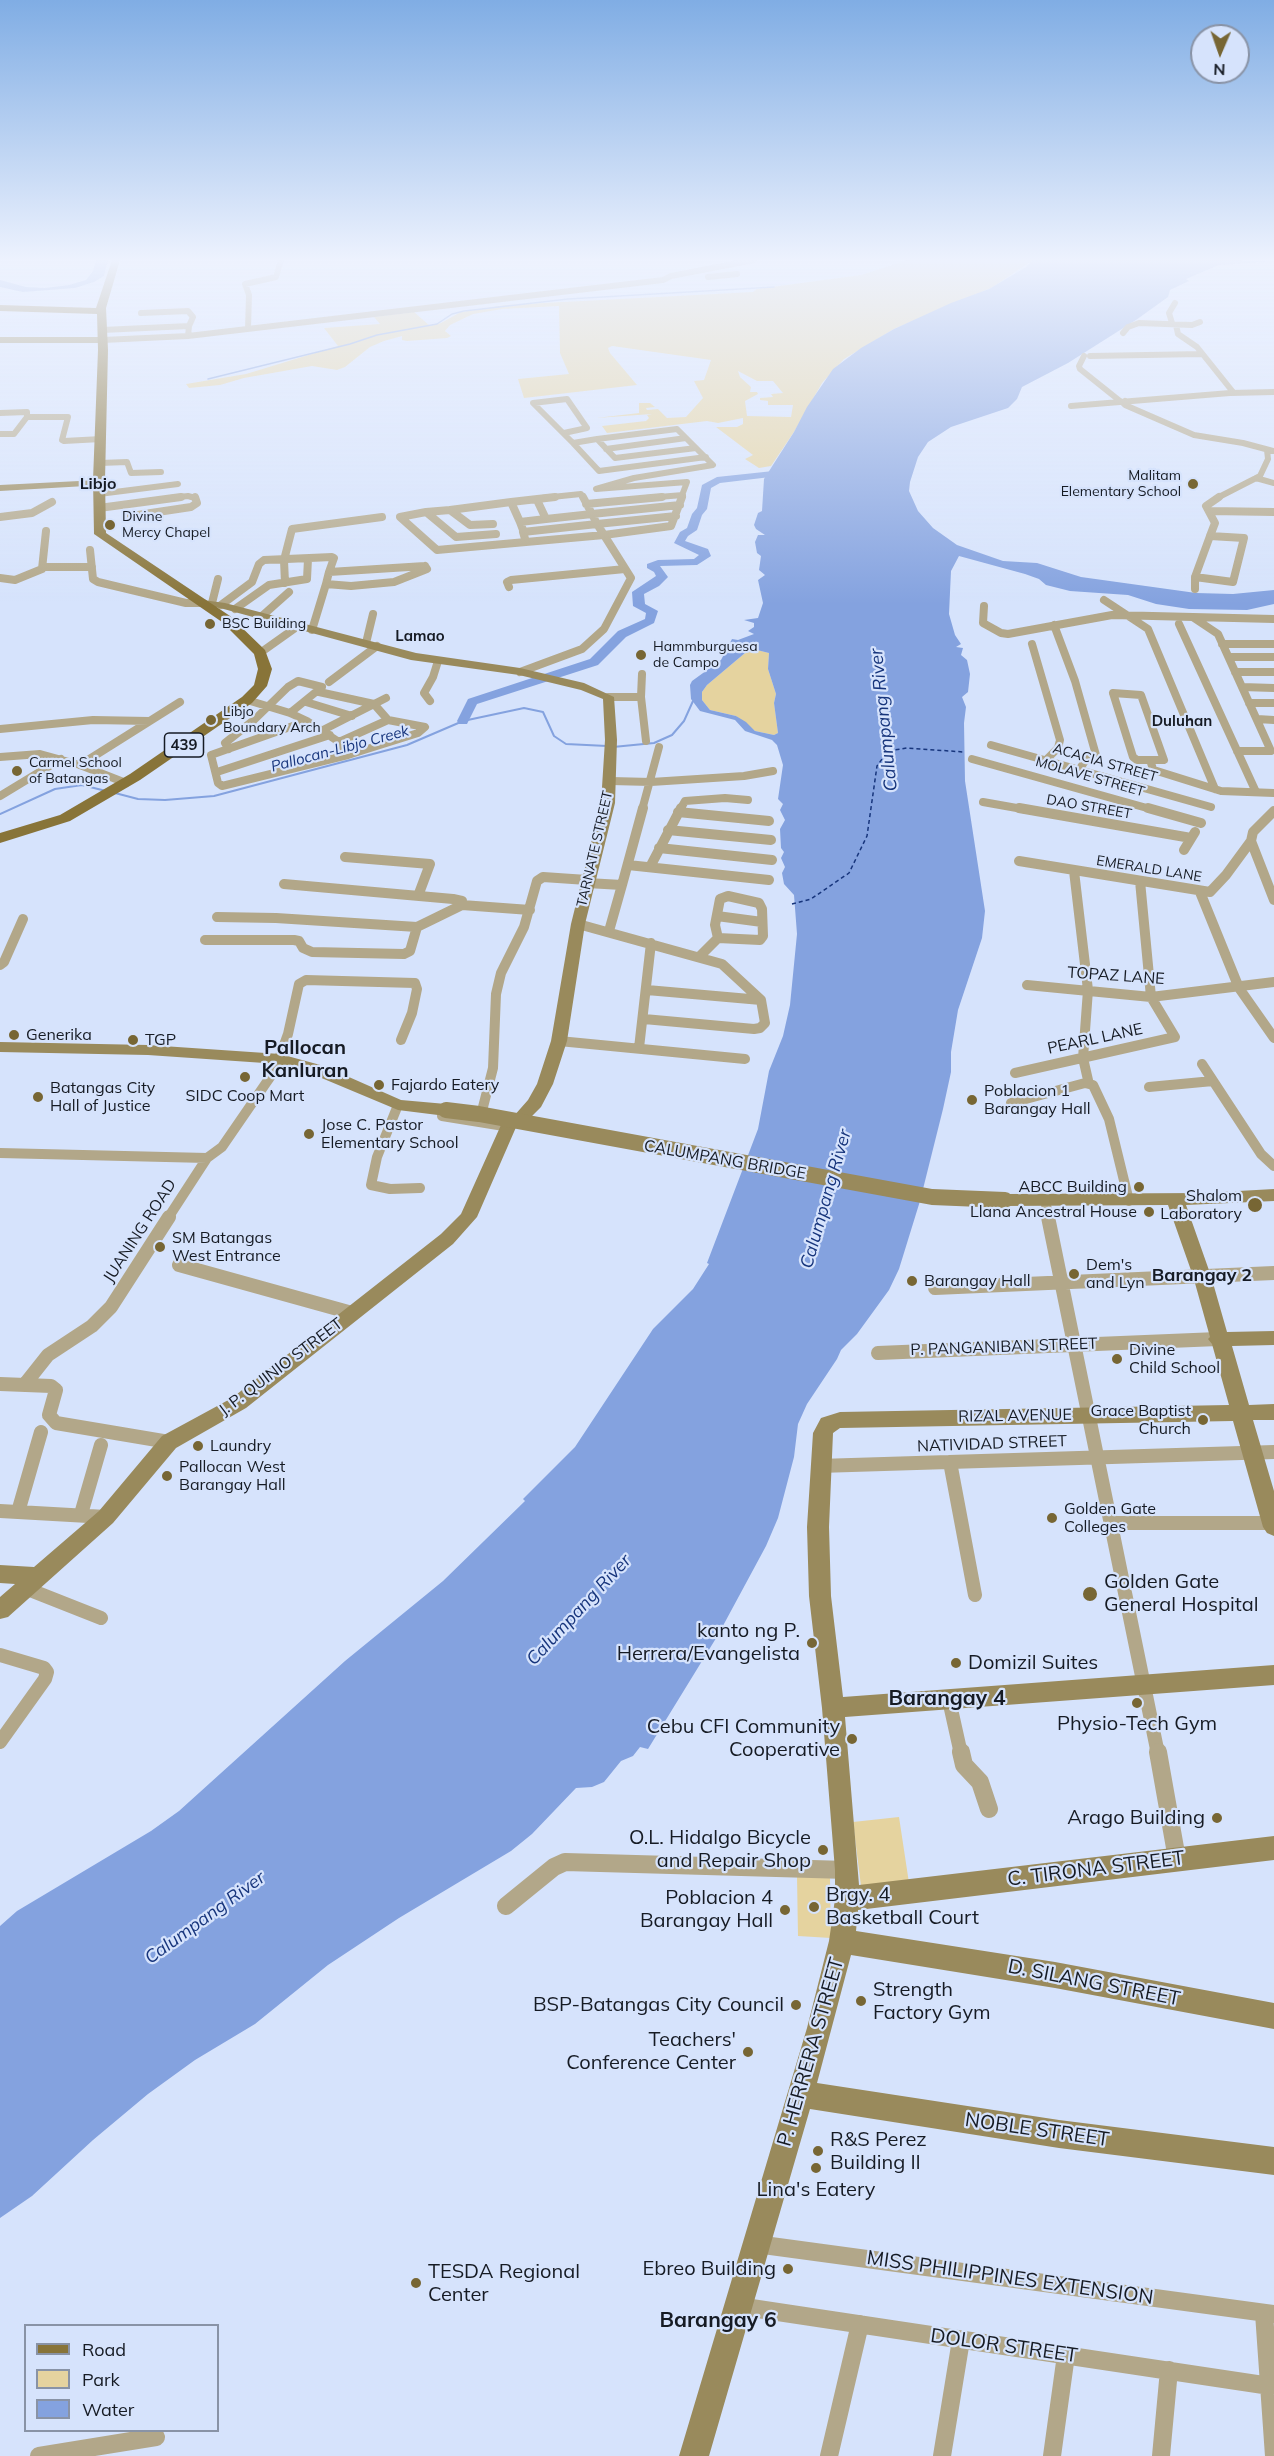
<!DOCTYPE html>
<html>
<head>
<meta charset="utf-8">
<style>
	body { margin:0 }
	#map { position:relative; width:1274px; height:2456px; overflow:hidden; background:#d6e3fc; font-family:Mulish,sans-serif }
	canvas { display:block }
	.legend { position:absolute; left:24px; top:2324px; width:195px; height:108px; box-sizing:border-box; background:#d6e3fc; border:2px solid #8993a6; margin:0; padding:8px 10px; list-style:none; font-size:18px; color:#161b24 }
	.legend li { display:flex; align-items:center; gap:12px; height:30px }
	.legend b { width:30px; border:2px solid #8993a6 }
	.north { position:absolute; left:1190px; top:24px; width:60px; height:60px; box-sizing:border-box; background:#d6e3fc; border:2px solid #8993a6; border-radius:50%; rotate:182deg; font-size:16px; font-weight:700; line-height:24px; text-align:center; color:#161b24 }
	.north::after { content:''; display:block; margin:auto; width:21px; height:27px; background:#776634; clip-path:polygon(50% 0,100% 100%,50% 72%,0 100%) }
</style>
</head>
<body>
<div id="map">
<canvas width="1274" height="2456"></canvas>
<ul class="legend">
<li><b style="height:8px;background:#887439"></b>Road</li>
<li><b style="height:16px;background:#e5d39f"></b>Park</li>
<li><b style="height:16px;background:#84a2df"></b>Water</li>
</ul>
<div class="north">N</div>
</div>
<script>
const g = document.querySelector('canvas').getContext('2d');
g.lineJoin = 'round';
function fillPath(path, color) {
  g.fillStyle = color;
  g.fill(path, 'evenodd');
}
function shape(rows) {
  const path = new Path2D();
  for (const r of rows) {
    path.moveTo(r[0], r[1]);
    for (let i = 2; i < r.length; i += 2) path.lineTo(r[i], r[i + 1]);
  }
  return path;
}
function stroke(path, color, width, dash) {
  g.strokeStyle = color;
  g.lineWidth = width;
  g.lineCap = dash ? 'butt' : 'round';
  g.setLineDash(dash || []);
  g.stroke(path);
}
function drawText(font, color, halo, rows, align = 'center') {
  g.font = font + ' Mulish,sans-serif';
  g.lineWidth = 4.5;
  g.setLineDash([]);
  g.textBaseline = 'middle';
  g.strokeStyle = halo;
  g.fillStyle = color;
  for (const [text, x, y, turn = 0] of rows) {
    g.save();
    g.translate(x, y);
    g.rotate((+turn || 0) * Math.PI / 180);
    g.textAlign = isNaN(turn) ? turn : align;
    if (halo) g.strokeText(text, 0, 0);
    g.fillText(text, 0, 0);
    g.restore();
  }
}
const green = shape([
	[908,260,1033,260,993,287,894,329,844,359,822,383,794,432,771,466,759,468,745,459,753,455,716,427,737,427,743,424,743,418,718,423,707,421,607,433,602,426,646,421,649,418,647,415,652,414,596,418,639,413,639,403,650,403,655,407,646,408,647,410,658,409,667,418,686,417,703,398,694,381,704,380,711,360,612,346,608,348,610,353,637,385,524,398,518,379,569,374,560,353,559,306,502,309,473,314,450,325,445,331,451,336,447,338,407,341,402,340,402,336,384,341,370,347,345,367,337,370,312,366,244,378,220,385,189,388,186,384,246,374,338,346,324,328,380,324,374,317,414,312,430,326,441,323,461,312,506,305,753,292,757,289,861,275],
	[738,371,757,381,773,381,783,393,771,394,773,397,760,398,760,400,768,401,768,405,793,405,791,417,747,416,745,401,758,394,757,392,750,392,751,387,740,377],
	[757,650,769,653,768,669,776,694,774,703,778,733,774,735,755,731,736,716,710,710,702,700,702,692,707,685,745,653],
	[899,1817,909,1883,861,1886,853,1822],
	[797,1876,830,1878,831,1938,798,1936]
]);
const water = shape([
	[96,260,108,260,104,276,94,282,75,288,23,292,0,287,0,280,26,287,45,288,69,285,86,280,93,271],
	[1033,260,1274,261,1219,265,1186,279,1189,281,1170,290,1168,297,1136,320,1068,363,1022,387,1017,399,1008,408,951,427,928,442,918,457,910,482,909,491,918,511,933,528,957,545,1003,561,1037,563,1081,577,1196,593,1233,594,1274,590,1274,604,1247,610,1189,609,1156,604,1128,595,1070,591,1046,585,1039,579,1025,574,959,556,951,571,949,614,955,635,961,644,956,647,963,648,961,655,967,660,970,674,968,692,962,697,966,707,964,723,965,781,985,911,982,938,958,1010,951,1052,951,1072,943,1109,920,1201,899,1269,889,1290,857,1334,841,1350,837,1359,807,1404,798,1424,794,1457,778,1518,766,1546,718,1635,648,1749,640,1747,633,1756,621,1761,604,1782,592,1787,576,1788,532,1834,511,1851,399,1918,328,1965,255,2024,195,2060,148,2094,93,2140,32,2196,0,2218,0,1926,17,1911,151,1831,179,1811,345,1661,443,1581,525,1501,523,1499,575,1447,653,1329,693,1289,709,1264,707,1263,758,1129,769,1071,783,1036,790,1005,797,934,794,895,784,884,782,873,785,867,781,858,784,852,781,848,780,829,785,820,780,810,783,804,778,799,783,765,777,745,772,740,745,731,735,720,700,711,691,699,690,685,692,681,721,660,732,639,738,640,754,634,748,631,754,627,754,623,744,620,758,618,763,603,758,580,765,575,759,570,761,556,757,553,755,542,758,535,765,535,756,529,754,525,758,513,762,511,764,479,794,432,807,407,833,369,861,348,894,329,951,303,989,289,1026,267],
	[757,650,769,653,768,669,776,694,774,703,778,733,774,735,755,731,746,722,736,716,710,710,702,700,702,692,707,685,745,653]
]);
const streamFar1 = shape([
	[208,379,350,344,377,335,437,324,452,314,464,311,568,299,774,287]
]);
const stream = shape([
	[613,747,654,743,672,735,684,721,693,701],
	[115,793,138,799,165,800,214,796,407,745,463,721,524,708,543,712,554,736,566,744,607,746],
	[0,814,55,789,82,785,106,791]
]);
const river = shape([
	[792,469,796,470,796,474,720,483,711,488,707,509,702,515,697,530,688,536,685,541,708,549,711,556,697,565,660,566,668,577,659,586,644,594,645,604,658,611,654,623,626,637,598,665,477,704,467,724,459,724,457,721,468,699,590,659,618,631,645,619,646,613,633,606,632,592,656,576,654,572,647,568,647,564,658,560,694,559,699,555,674,543,680,532,687,528,692,514,697,508,702,485,717,477,792,469]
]);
const ferry = shape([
	[792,904,811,899,849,873,867,836,877,766,885,755,894,750,907,748,964,752]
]);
const streetFar4 = shape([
	[708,277,737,274],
	[141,313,188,311,193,317,189,326],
	[1172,323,1169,313,1175,303],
	[1176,325,1178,334,1197,347,1233,392],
	[248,329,249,295,245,284,276,277,281,260],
	[102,330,189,326,188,336,663,280,671,276,754,260],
	[1123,333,1128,327,1139,323,1192,325,1200,322],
	[103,340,188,336],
	[1084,356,1079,366,1080,369,1120,401],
	[1090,356,1202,354],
	[1125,401,1123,403,1125,405,1194,435,1243,443,1273,451],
	[1071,406,1230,393,1274,392],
	[0,413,27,412,27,417],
	[27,417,68,417,62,440,64,441,101,439],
	[564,433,587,428,567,399,533,403,573,443],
	[0,434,14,434,27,417],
	[597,439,677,429,713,465,634,478,596,489,687,482,681,498],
	[696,448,615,458,597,439,573,443,599,471,706,457],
	[606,449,686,438],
	[100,463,127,462,131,473,161,472],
	[1256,478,1274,483],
	[99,494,178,484],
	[170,498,188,496,195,498],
	[542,498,581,494,583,498],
	[646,498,683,495],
	[1217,498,1260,476,1268,459,1267,450]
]);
const streetFar3 = shape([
	[583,497,592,514,680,505],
	[586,504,662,497],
	[99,508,181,497],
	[450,510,511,502],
	[1210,511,1274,512],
	[426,512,400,517,437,550,526,542],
	[131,516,191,507,197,503,195,497],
	[0,517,32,513,52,502],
	[546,519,592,514,597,524],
	[520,522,511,502,555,497],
	[493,524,470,525,450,510,426,512,456,537,496,534],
	[597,524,604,535,526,542,523,532,597,524],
	[597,524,676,516],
	[523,530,520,522,546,519,537,500],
	[1210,536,1244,538,1233,582,1195,577,1210,536],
	[1210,536,1215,523,1206,506,1219,497],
	[90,550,93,579,98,582,186,603,203,603],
	[425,566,427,569,394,582,351,586,326,584,329,572,425,566],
	[43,567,92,567],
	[1195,577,1195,589],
	[0,578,15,580,42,569,46,531],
	[285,583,284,560,292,529,382,517],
	[509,587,507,582,511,580,625,569],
	[1104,600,1148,629,1215,789],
	[212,603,218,579],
	[221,605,252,582,259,564,264,560,332,557,334,558,329,572],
	[984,606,983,623,1001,633,1008,634,1112,615,1274,619],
	[235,609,269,585,307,579,308,559],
	[262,616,289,592],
	[1194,618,1218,634,1271,751,1237,751],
	[1179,624,1256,792],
	[1054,625,1075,681,1096,755,1087,758,1079,770],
	[312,630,326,584],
	[366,643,373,614],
	[1032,644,1060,740,1058,748,1046,760],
	[1222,644,1274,644],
	[260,653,298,626],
	[1229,657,1274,657],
	[520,672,582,649,604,629,631,578,604,535,671,526,682,497],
	[1235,672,1274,672],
	[329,682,377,646],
	[1242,687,1274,688],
	[1113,693,1141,695,1164,760,1137,760,1133,757,1113,693],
	[608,697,641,697,646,741],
	[641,697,642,674],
	[247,700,290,713,307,721,339,742,348,755],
	[430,701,424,693,433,677,438,661],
	[306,702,352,716],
	[1249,703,1274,703],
	[1257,719,1274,720],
	[307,721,211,755,218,783,222,786,348,755,418,733,425,727,388,720,374,704,319,692],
	[0,729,93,720,149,721],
	[323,730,386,698],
	[339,742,388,720],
	[991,745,1211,807],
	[229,749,225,743,254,720,288,687,298,681,322,687,290,713],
	[0,757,40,754,80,765,126,783],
	[972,759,1154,810],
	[1150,760,1153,769,1157,771,1221,791,1274,793],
	[80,765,180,702],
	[217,772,330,735],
	[611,781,651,782,744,776,773,771],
	[0,796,61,759],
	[983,802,1028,810],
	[642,810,659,747],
	[680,810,685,801,725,798,748,800]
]);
const streetFar2 = shape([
	[1019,808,1191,838],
	[1148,808,1201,823],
	[678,812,769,821],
	[668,830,771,840],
	[1251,841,1274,900],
	[659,848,772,860],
	[1184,850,1195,832],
	[345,857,430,864,418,896],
	[1019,861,1210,892,1226,875,1251,841,1253,832,1274,811],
	[628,865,769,880],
	[650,867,681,808],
	[1074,871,1088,990,1083,1058,1088,1080],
	[587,883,622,885,643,808],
	[284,884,453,899,462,901,462,905,530,910],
	[1200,892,1239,988,1274,1038],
	[728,896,759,903,762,909,763,936,760,940,718,938,715,925,720,899,728,896],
	[717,916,762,922],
	[217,917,276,918,417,927,462,905],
	[578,924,722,964,761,1000,765,1023,760,1028,754,1029,644,1019],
	[609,931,622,885],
	[205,940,294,940,299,941,303,948,312,952,404,954,410,951,417,927],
	[699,957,718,938],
	[0,965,4,962,23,919],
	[1027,985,1151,997,1274,982],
	[647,990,761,1000],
	[559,1041,745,1059],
	[639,1048,651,943],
	[1202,1064,1261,1154,1274,1166],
	[1015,1073,1175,1037,1151,997,1140,881],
	[1149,1087,1213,1081],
	[1011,1103,1085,1083,1093,1085,1109,1119,1129,1201],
	[398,1105,377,1157,371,1185,390,1189,420,1188],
	[483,1107,493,1068,496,994,501,973,524,927,537,881,543,877,587,880],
	[442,1116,504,1126],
	[0,1153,207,1158],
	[1045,1201,1049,1218],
	[168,1218,207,1158,222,1147,275,1070,288,1034,299,984,306,980,415,983,417,989,412,1013,401,1040]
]);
const streetFar1 = shape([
	[1048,1217,1158,1754],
	[179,1265,352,1313],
	[935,1288,1274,1273],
	[878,1353,1218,1339],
	[0,1384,51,1386,56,1390,49,1415,56,1423,169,1442],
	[25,1384,48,1355,92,1326,111,1307,169,1217],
	[950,1462,975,1595],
	[819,1466,1274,1452],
	[0,1511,106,1517],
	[18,1512,41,1432],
	[81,1514,101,1445],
	[1110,1523,1273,1523],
	[25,1588,101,1618],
	[0,1655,44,1668,47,1672,45,1679,0,1742],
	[949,1700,961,1754]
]);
const street = shape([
	[961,1752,964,1765,980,1782,989,1809],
	[1158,1752,1177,1859],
	[506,1906,554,1867,565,1862,847,1870],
	[756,2244,1274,2314],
	[738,2306,1270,2386],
	[1264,2313,1274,2456],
	[39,2456,156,2437],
	[829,2456,860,2324],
	[942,2456,961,2340],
	[1052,2456,1066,2355],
	[1161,2456,1169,2370]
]);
const secondary = shape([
	[0,337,103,337,107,340,103,343,0,343,0,337],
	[99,480,104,483,103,485,0,491,0,485,99,480],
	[203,600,225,603,416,653,520,668,584,683,614,697,617,740,615,803,585,924,567,1041,553,1084,541,1107,527,1121,521,1123,515,1121,513,1117,528,1100,537,1084,551,1041,571,924,601,803,605,740,603,699,581,690,519,675,411,660,220,608,199,605,197,603,203,600],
	[0,1042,148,1045,280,1054,324,1066,401,1100,446,1104,452,1106,454,1110,452,1114,446,1116,398,1110,312,1074,279,1064,148,1055,0,1052,0,1042],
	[509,1119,515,1121,517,1125,477,1217,453,1244,246,1408,176,1448,113,1523,8,1617,0,1619,0,1597,15,1584,0,1583,0,1565,34,1567,99,1511,162,1436,232,1398,441,1234,461,1214,501,1125,503,1121,509,1119],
	[1274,1189,1274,1201,1186,1205,1211,1276,1227,1332,1274,1331,1274,1345,1232,1346,1249,1405,1274,1404,1274,1420,1253,1420,1274,1491,1274,1536,1267,1533,1263,1527,1233,1421,840,1428,833,1433,829,1527,831,1596,843,1697,1274,1665,1274,1685,845,1717,859,1885,1274,1836,1274,1860,858,1910,856,1931,1055,1962,1274,2003,1274,2029,1055,1988,851,1955,817,2083,1059,2120,1274,2147,1274,2175,1059,2148,810,2109,709,2456,679,2456,807,2028,829,1941,835,1899,835,1870,822,1708,809,1596,807,1527,813,1433,821,1418,840,1412,1229,1405,1212,1344,1208,1339,1210,1337,1193,1276,1168,1205,1005,1206,999,1204,996,1200,999,1196,1005,1194,1203,1193,1274,1189]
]);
const primary = shape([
	[112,260,120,260,106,308,108,350,105,480,106,533,230,616,265,650,272,669,267,686,252,703,140,780,70,821,0,843,0,833,60,815,130,774,242,697,254,685,258,669,254,654,222,622,94,534,93,480,98,350,97,314,0,311,0,305,96,308,112,260]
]);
const secondaryBridge = shape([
	[446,1110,479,1114,932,1197,1005,1200]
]);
const markers = [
	[1193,484,6,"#776634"],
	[110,525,6,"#776634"],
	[210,624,6,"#776634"],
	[641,655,6,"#776634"],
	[211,720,6,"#776634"],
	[17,771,6,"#776634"],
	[14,1035,6,"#776634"],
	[133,1040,6,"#776634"],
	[245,1077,6,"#776634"],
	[379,1085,6,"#776634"],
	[38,1097,6,"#776634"],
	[972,1100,6,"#776634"],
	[309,1134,6,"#776634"],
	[1139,1187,6,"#776634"],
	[1255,1205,8,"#776634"],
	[1149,1212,6,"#776634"],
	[160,1247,6,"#776634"],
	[1074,1274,6,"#776634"],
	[912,1281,6,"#776634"],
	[1117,1359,6,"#776634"],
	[1203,1420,6,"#776634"],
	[198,1446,6,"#776634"],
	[167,1476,6,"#776634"],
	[1052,1518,6,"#776634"],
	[1090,1594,8,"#776634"],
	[812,1643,6,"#776634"],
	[956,1663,6,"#776634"],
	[1137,1703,6,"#776634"],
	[852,1739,6,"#776634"],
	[1217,1818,6,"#776634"],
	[823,1850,6,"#776634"],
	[814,1907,6,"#776634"],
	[785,1910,6,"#776634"],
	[861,2001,6,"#776634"],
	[796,2005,6,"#776634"],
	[748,2052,6,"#776634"],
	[818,2151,6,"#776634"],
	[816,2168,6,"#776634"],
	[788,2269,6,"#776634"],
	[416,2283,6,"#776634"]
];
const farPoinames = [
	["Malitam",1181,476,"right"],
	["Elementary School",1181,492,"right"],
	["Divine",122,517],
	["Mercy Chapel",122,533],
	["BSC Building",222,624],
	["Hammburguesa",653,647],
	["de Campo",653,663],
	["Libjo",223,712],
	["Boundary Arch",223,728],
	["Carmel School",29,763],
	["of Batangas",29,779]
];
const farStreetnames = [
	["ACACIA STREET",1105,763,16],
	["MOLAVE STREET",1090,777,16],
	["DAO STREET",1089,807,10],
	["TARNATE STREET",595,849,-77],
	["EMERALD LANE",1149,869,9]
];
const farNeighbourhoodnames = [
	["Lamao",420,636],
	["Duluhan",1182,721]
];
const shields = [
	[184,745,39]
];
const shieldNames = [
	["439",184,745]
];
const farWaternames = [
	["Pallocan-Libjo Creek",340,749,-15]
];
const farQuarternames = [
	["Libjo",98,484]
];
const streetNames = [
	["TOPAZ LANE",1116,976,4],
	["PEARL LANE",1095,1039,-12],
	["CALUMPANG BRIDGE",725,1160,10],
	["JUANING ROAD",140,1231,-57],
	["P. PANGANIBAN STREET",1004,1347,-2],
	["J. P. QUINIO STREET",281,1367,-37],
	["RIZAL AVENUE",1015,1416,-1],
	["NATIVIDAD STREET",992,1444,-2]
];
const poiNames = [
	["Generika",26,1035],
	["TGP",145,1040],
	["Fajardo Eatery",391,1085],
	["Batangas City",50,1088],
	["Hall of Justice",50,1106],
	["Poblacion 1",984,1091],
	["Barangay Hall",984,1109],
	["SIDC Coop Mart",245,1096,"center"],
	["Jose C. Pastor",321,1125],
	["Elementary School",321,1143],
	["ABCC Building",1127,1187,"right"],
	["Shalom",1242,1196,"right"],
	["Laboratory",1242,1214,"right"],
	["Llana Ancestral House",1137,1212,"right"],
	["SM Batangas",172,1238],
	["West Entrance",172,1256],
	["Dem's",1086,1265],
	["and Lyn",1086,1283],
	["Barangay Hall",924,1281],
	["Divine",1129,1350],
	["Child School",1129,1368],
	["Grace Baptist",1191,1411,"right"],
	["Church",1191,1429,"right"],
	["Laundry",210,1446],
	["Pallocan West",179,1467],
	["Barangay Hall",179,1485],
	["Golden Gate",1064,1509],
	["Colleges",1064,1527]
];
const waterNames = [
	["Calumpang River",884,720,-96],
	["Calumpang River",826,1199,-74],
	["Calumpang River",579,1610,-47],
	["Calumpang River",205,1918,-36]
];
const neighbourhoodNames = [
	["Barangay 2",1202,1276]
];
const quarterNames = [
	["Pallocan",305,1048],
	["Kanluran",305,1071]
];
const nearPoinames = [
	["Golden Gate",1104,1582,"left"],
	["General Hospital",1104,1605,"left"],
	["kanto ng P.",800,1631],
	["Herrera/Evangelista",800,1654],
	["Domizil Suites",968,1663,"left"],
	["Physio-Tech Gym",1137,1724,"center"],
	["Cebu CFI Community",840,1727],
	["Cooperative",840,1750],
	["Arago Building",1205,1818],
	["O.L. Hidalgo Bicycle",811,1838],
	["and Repair Shop",811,1861],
	["Brgy. 4",826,1895,"left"],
	["Basketball Court",826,1918,"left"],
	["Poblacion 4",773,1898],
	["Barangay Hall",773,1921],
	["Strength",873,1990,"left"],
	["Factory Gym",873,2013,"left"],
	["BSP-Batangas City Council",784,2005],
	["Teachers'",736,2040],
	["Conference Center",736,2063],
	["R&S Perez",830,2140,"left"],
	["Building II",830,2163,"left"],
	["Lina's Eatery",816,2190,"center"],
	["Ebreo Building",776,2269],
	["TESDA Regional",428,2272,"left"],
	["Center",428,2295,"left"]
];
const nearStreetnames = [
	["C. TIRONA STREET",1096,1869,-7],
	["D. SILANG STREET",1094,1983,11],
	["P. HERRERA STREET",811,2052,-74],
	["NOBLE STREET",1037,2130,8],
	["MISS PHILIPPINES EXTENSION",1010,2278,8],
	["DOLOR STREET",1004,2346,8]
];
const nearNeighbourhoodnames = [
	["Barangay 4",947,1699],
	["Barangay 6",718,2321]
];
fillPath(green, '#e5d39f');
fillPath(water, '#84a2df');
stroke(streamFar1, '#84a2df', 1.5);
stroke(stream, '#84a2df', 2);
fillPath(river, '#84a2df');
stroke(ferry, '#17357c', 1.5, [4, 3]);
stroke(streetFar4, '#b2a789', 6);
stroke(streetFar3, '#b2a789', 8);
stroke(streetFar2, '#b2a789', 10);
stroke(streetFar1, '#b2a789', 14);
stroke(street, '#b2a789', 18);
fillPath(secondary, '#998a5c');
fillPath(primary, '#887439');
stroke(secondaryBridge, '#998a5c', 16);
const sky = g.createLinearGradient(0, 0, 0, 604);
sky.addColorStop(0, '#80ade4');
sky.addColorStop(0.43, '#edf2fe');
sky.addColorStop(1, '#edf2fe00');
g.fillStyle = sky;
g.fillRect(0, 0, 1274, 604);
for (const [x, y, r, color] of markers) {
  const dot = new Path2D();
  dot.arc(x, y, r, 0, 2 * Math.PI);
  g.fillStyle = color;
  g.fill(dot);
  stroke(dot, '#d6e3fc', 2);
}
drawText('14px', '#161b24', '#d6e3fc', farPoinames, 'left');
drawText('14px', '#161b24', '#d6e3fc', farStreetnames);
drawText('bold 15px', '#161b24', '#d6e3fc', farNeighbourhoodnames);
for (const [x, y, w] of shields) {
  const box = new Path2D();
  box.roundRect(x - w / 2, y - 12, w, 24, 4.5);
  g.fillStyle = '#d6e3fc';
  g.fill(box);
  stroke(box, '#161b24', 1.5);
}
drawText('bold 15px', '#161b24', null, shieldNames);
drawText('italic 15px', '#17357c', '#d6e3fc', farWaternames);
drawText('bold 16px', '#161b24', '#d6e3fc', farQuarternames);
drawText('16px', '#161b24', '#d6e3fc', streetNames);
drawText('16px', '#161b24', '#d6e3fc', poiNames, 'left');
drawText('italic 18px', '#17357c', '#d6e3fc', waterNames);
drawText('bold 18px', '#161b24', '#d6e3fc', neighbourhoodNames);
drawText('bold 20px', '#161b24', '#d6e3fc', quarterNames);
drawText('20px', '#161b24', '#d6e3fc', nearPoinames, 'right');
drawText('20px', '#161b24', '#d6e3fc', nearStreetnames);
drawText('bold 21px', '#161b24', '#d6e3fc', nearNeighbourhoodnames);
</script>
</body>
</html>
